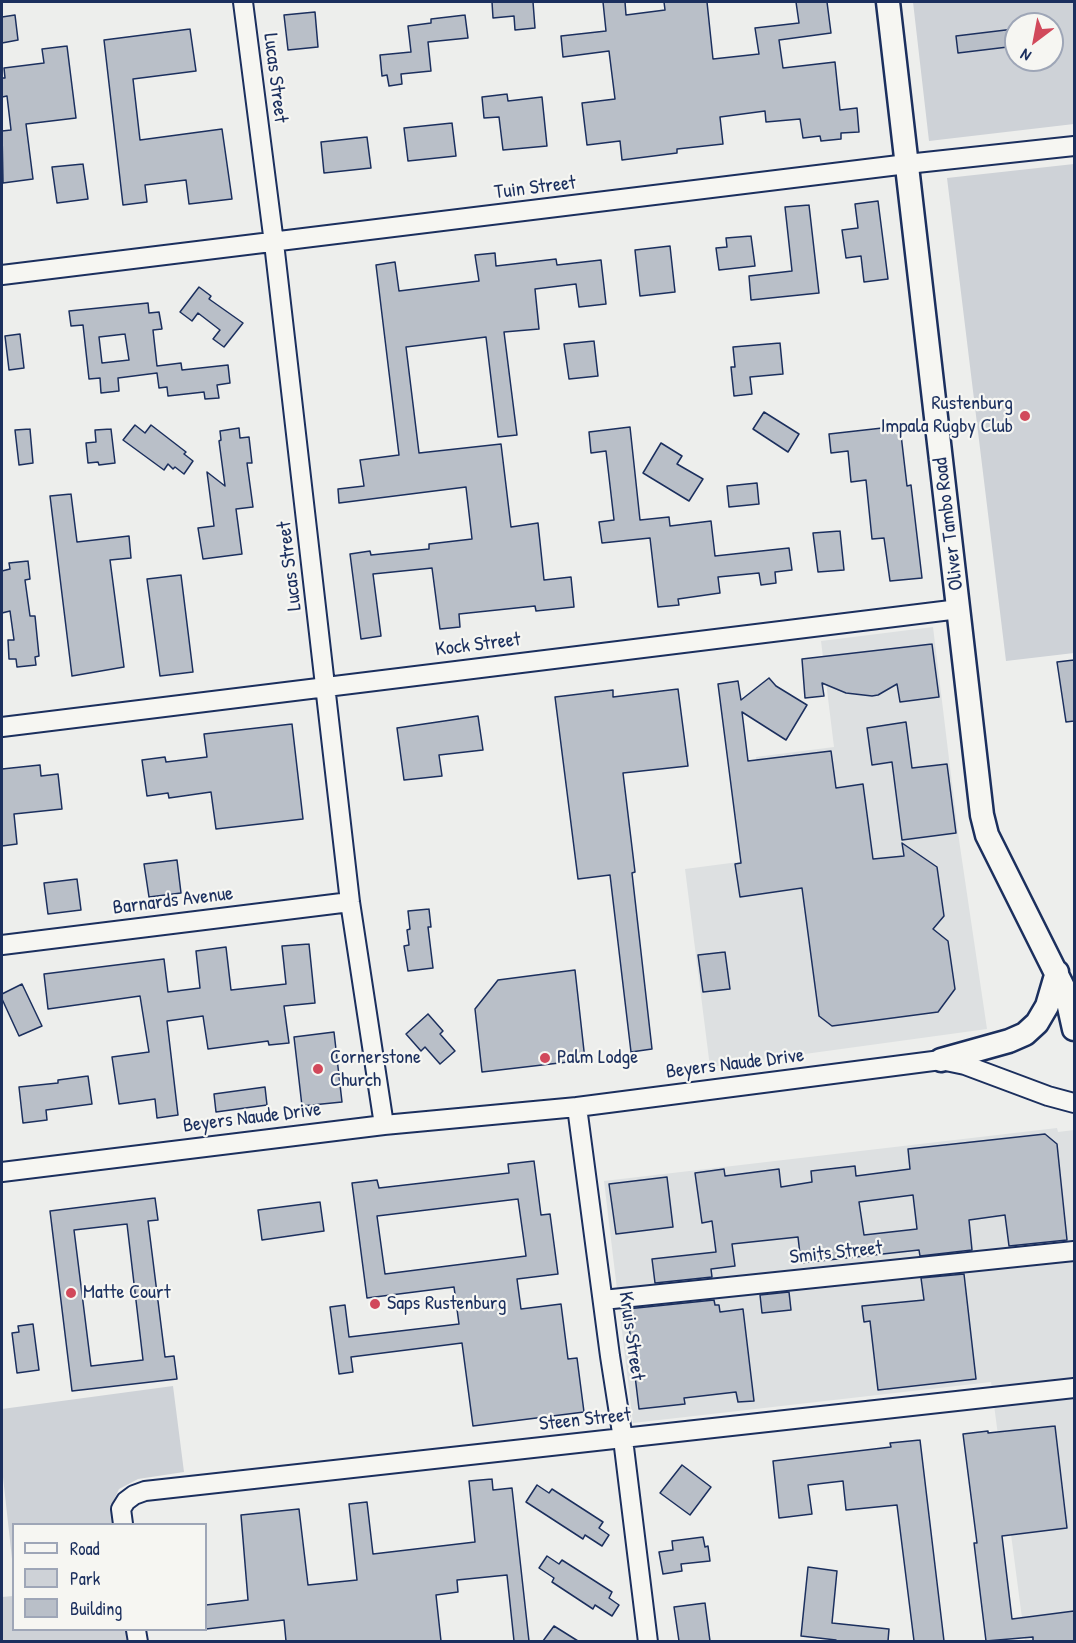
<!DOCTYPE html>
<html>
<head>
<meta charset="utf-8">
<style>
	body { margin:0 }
	#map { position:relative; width:1076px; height:1643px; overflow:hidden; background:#edeeec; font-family:"Patrick Hand",sans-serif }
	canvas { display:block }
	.frame { position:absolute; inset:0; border:3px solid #1b2f5e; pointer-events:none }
	.legend { position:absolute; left:12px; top:1523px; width:195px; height:108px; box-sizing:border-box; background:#f6f6f2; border:2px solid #9ea6b7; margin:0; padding:8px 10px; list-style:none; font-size:18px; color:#1b2f5e }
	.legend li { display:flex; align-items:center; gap:12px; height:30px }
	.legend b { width:30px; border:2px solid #9ea6b7 }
	.north { position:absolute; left:1004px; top:12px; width:60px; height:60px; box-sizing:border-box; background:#f6f6f2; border:2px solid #9ea6b7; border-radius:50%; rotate:212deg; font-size:16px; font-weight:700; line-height:24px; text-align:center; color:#1b2f5e }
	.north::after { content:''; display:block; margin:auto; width:21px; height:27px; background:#d1495b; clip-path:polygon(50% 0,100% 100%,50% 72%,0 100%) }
</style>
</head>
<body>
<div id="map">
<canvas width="1076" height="1643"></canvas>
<div class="frame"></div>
<ul class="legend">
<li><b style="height:8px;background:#f6f6f2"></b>Road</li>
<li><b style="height:16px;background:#ced2d7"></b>Park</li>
<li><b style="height:16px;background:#b9bfc8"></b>Building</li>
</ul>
<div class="north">N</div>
</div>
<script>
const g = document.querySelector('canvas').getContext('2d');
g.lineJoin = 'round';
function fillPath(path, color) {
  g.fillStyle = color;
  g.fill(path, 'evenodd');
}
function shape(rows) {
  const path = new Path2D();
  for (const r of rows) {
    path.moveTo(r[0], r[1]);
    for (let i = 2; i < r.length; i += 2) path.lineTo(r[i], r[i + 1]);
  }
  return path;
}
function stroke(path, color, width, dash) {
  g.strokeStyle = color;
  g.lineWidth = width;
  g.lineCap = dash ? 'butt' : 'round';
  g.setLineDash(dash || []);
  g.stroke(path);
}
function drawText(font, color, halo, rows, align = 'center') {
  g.font = font + ' "Patrick Hand",sans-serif';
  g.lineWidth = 4.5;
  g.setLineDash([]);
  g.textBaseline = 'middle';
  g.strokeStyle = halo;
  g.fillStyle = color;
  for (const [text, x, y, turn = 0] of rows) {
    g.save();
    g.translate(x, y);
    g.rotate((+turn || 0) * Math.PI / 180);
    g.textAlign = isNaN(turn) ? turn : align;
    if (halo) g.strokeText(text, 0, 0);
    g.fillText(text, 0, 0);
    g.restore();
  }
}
const built = shape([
	[933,627,958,833,987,1029,710,1067,685,869,769,858,756,757,834,747,821,641],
	[1057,1128,1058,1132,1074,1130,1074,1641,1025,1641,991,1382,633,1423,604,1181]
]);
const green = shape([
	[913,2,1074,2,1074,124,929,141],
	[1016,24,1052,24,1052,60,1016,60],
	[1074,164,1074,653,1006,661,947,178],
	[173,1386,184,1472,138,1479,119,1489,111,1506,113,1524,14,1524,13,1568,2,1468,2,1409],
	[13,1596,14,1630,126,1630,127,1641,2,1641,2,1597]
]);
const building = shape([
	[492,2,533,2,535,28,515,30,514,16,493,18,492,2],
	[603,2,625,2,626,15,665,10,664,2,707,2,713,59,759,54,755,28,799,23,796,2,827,2,831,33,779,40,783,68,835,62,840,110,857,108,859,132,841,133,841,139,821,141,820,136,803,138,800,119,766,122,765,111,720,117,723,144,677,149,677,153,622,160,620,141,587,145,582,103,615,99,609,51,563,57,561,36,606,31,603,2],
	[315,12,318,47,288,50,284,15,315,12],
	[15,15,18,40,2,43,2,17,15,15],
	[465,15,468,38,428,42,431,71,401,74,402,84,389,86,387,75,382,76,380,55,411,52,408,26,431,23,431,19,465,15],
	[190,29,196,71,133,79,140,140,222,129,232,199,189,204,186,180,145,185,147,202,123,205,104,40,190,29],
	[1014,29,1016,46,958,53,956,36,1014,29],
	[67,46,76,118,26,124,33,179,3,183,2,131,11,130,7,96,2,97,2,78,5,78,4,68,44,63,42,49,67,46],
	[507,94,508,101,542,97,547,146,503,150,499,117,484,118,482,97,507,94],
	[452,123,456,156,408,161,404,128,452,123],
	[367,137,371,168,324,173,321,142,367,137],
	[83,164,88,199,57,203,52,167,83,164],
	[878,201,888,279,864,282,861,256,846,258,842,230,858,228,855,204,878,201],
	[809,205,819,293,751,300,749,276,792,271,785,207,809,205],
	[751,236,755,266,719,270,716,248,727,247,726,238,751,236],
	[670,246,675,292,640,296,635,250,670,246],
	[495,253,496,266,556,259,557,265,601,260,606,304,579,307,576,284,535,289,539,329,504,332,517,435,498,437,486,337,406,347,419,453,501,444,511,527,538,523,544,580,571,577,574,607,536,611,535,606,459,614,460,627,440,629,432,568,373,574,381,636,361,639,350,554,370,551,371,555,429,549,429,544,472,539,466,487,339,503,338,489,364,486,360,460,399,455,376,265,395,262,399,291,479,281,475,255,495,253],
	[199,287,211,296,209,299,243,323,224,347,213,339,220,330,198,313,192,321,180,312,199,287],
	[148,303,149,313,159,312,162,329,153,330,157,366,181,363,182,370,228,365,230,383,217,385,219,398,205,399,204,392,168,396,167,387,159,388,157,373,118,378,119,391,101,393,100,378,89,379,83,325,71,326,69,311,148,303],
	[125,334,129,360,102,363,99,337,125,334],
	[20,334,24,368,9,370,5,336,20,334],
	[594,341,598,376,569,379,564,344,594,341],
	[780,343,783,374,750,377,752,394,734,396,731,367,735,367,733,347,780,343],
	[764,412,799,434,788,452,753,429,764,412],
	[135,425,145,433,151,425,186,452,184,454,193,461,184,474,175,467,173,469,168,464,164,470,123,440,135,425],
	[900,426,907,486,911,485,922,578,890,581,884,538,872,539,866,480,851,482,848,451,831,453,829,434,900,426],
	[630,427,640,520,669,517,670,526,711,521,715,556,789,548,792,570,775,572,776,583,761,585,759,573,718,577,720,593,678,599,679,605,658,607,650,538,602,543,599,522,614,520,606,451,591,453,589,432,630,427],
	[239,428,240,438,249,437,252,463,247,463,253,507,236,509,242,554,203,559,198,528,214,526,207,472,225,486,219,441,221,440,220,431,239,428],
	[30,429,33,463,19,465,15,430,30,429],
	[111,429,115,463,99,465,98,462,88,463,86,443,96,442,95,430,111,429],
	[661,443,682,456,677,464,703,479,689,501,643,473,661,443],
	[757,483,759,504,729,507,727,486,757,483],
	[71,494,77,542,129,536,131,558,110,560,124,667,72,676,50,496,71,494],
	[840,531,844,570,818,572,813,533,840,531],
	[28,561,30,579,25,580,30,616,35,616,39,656,35,657,36,665,17,667,16,659,9,659,8,640,14,640,10,611,2,613,2,571,10,569,9,563,28,561],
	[181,575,193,672,160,676,147,579,181,575],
	[932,644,939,697,900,702,897,684,878,695,872,696,846,693,822,683,824,696,805,698,802,659,932,644],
	[1074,660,1074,721,1066,722,1057,662,1074,660],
	[769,678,776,686,807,705,786,740,742,712,748,761,831,751,836,788,863,784,873,859,904,856,902,843,937,867,944,916,933,929,948,941,955,989,938,1012,832,1026,819,1016,802,888,740,897,735,864,741,863,718,684,738,681,741,700,769,678],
	[678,689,688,766,623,773,635,872,632,873,652,1049,631,1052,610,875,578,879,555,697,613,690,613,697,678,689],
	[478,716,483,750,439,755,442,776,404,780,397,728,478,716],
	[906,722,912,768,947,764,956,833,902,840,892,762,872,765,867,728,906,722],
	[292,724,303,819,216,829,211,792,169,798,168,793,147,796,142,760,165,757,166,762,207,757,204,734,292,724],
	[40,765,41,776,58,774,62,809,14,814,17,844,2,846,2,769,40,765],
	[177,860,181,893,149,897,144,864,177,860],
	[77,879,81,910,48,914,44,883,77,879],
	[429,909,431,927,428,927,433,968,408,971,404,946,409,945,407,930,410,929,408,911,429,909],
	[309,944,315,1003,284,1006,289,1043,269,1045,268,1041,208,1049,203,1016,167,1021,178,1115,157,1118,155,1099,119,1104,112,1057,149,1052,140,996,48,1009,44,974,164,959,168,992,200,988,196,951,226,947,231,990,286,984,282,946,309,944],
	[725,952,730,989,703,992,698,955,725,952],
	[575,970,585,1060,482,1072,475,1009,498,980,575,970],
	[22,984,42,1026,19,1036,2,999,2,994,22,984],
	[428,1014,443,1031,440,1034,455,1051,440,1064,425,1047,421,1051,406,1034,428,1014],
	[334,1032,342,1102,302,1106,294,1037,334,1032],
	[88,1076,92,1104,46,1110,47,1120,23,1123,19,1087,58,1083,58,1080,88,1076],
	[265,1087,267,1105,216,1112,214,1094,265,1087],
	[1045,1134,1057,1144,1067,1240,1009,1246,1005,1215,969,1220,972,1250,920,1256,919,1250,801,1263,798,1237,732,1244,735,1266,711,1269,712,1277,655,1283,652,1259,716,1252,712,1221,702,1223,695,1173,724,1169,725,1176,779,1169,781,1187,812,1182,811,1171,855,1166,856,1176,910,1169,908,1149,1045,1134],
	[913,1195,917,1229,864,1235,859,1202,913,1195],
	[534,1161,541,1215,550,1214,558,1274,517,1279,521,1309,561,1304,568,1359,577,1358,584,1412,473,1426,462,1343,351,1357,353,1372,339,1374,330,1307,345,1305,349,1337,459,1324,454,1287,367,1298,352,1183,377,1180,379,1188,509,1173,508,1164,534,1161],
	[518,1199,526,1256,385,1274,377,1216,518,1199],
	[667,1177,673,1227,616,1234,609,1184,667,1177],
	[155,1198,158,1220,148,1221,165,1357,174,1356,177,1379,72,1391,50,1211,155,1198],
	[127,1224,143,1360,91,1366,74,1230,127,1224],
	[320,1202,324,1231,262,1240,258,1210,320,1202],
	[964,1274,976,1379,878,1390,870,1321,864,1322,862,1306,924,1300,921,1278,964,1274],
	[789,1292,791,1310,762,1313,760,1295,789,1292],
	[714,1300,715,1305,719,1305,720,1312,743,1309,754,1401,738,1402,736,1392,684,1398,685,1404,639,1409,627,1309,714,1300],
	[33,1324,39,1370,17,1373,12,1333,19,1332,18,1326,33,1324],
	[1055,1426,1067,1528,1002,1536,1012,1619,1074,1611,1074,1641,1033,1641,1033,1637,986,1641,974,1543,977,1543,963,1434,988,1431,988,1433,1055,1426],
	[920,1440,944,1641,914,1641,897,1505,846,1510,843,1481,808,1485,812,1514,779,1518,776,1489,773,1461,891,1447,890,1443,920,1440],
	[682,1465,711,1487,690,1515,660,1493,682,1465],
	[492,1479,493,1490,512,1488,529,1641,514,1641,507,1575,457,1580,458,1592,436,1595,441,1641,286,1641,284,1620,206,1629,206,1605,248,1600,241,1515,299,1509,308,1585,357,1580,349,1504,367,1502,373,1554,475,1542,469,1481,492,1479],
	[537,1485,549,1493,552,1489,603,1522,599,1528,609,1535,602,1546,585,1535,583,1539,526,1502,537,1485],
	[703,1537,705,1547,708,1546,710,1561,681,1564,682,1571,663,1574,659,1552,673,1550,672,1541,703,1537],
	[547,1556,559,1564,562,1560,612,1592,609,1598,619,1605,612,1616,595,1605,593,1609,552,1582,554,1578,539,1568,547,1556],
	[808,1567,837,1571,832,1623,889,1629,888,1641,835,1641,836,1640,801,1636,808,1567],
	[705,1603,710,1641,679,1641,674,1607,705,1603],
	[554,1626,578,1641,543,1641,554,1626]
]);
const minor = shape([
	[243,2,274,243,350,902,384,1125],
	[2,275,907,164,1074,146],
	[2,727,959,609],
	[2,945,350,902],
	[577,1107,610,1356,623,1439,648,1642],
	[2,1172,384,1125,577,1107,941,1060,965,1065,1048,1096,1074,1103],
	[603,1300,1074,1251],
	[123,1524,121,1509,126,1501,134,1495,145,1491,1074,1388],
	[136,1630,138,1642]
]);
const major = shape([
	[888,2,982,815,987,835,1066,993,1074,1029],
	[941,1060,1009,1041,1025,1034,1037,1023,1047,1006,1057,972]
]);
const markers = [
	[1025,416,6,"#d1495b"],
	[545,1058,6,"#d1495b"],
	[318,1069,6,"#d1495b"],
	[71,1293,6,"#d1495b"],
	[375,1304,6,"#d1495b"]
];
const streetNames = [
	["Lucas Street",275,78,83],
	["Tuin Street",535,188,-7],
	["Oliver Tambo Road",949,524,-97],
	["Lucas Street",290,566,-97],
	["Kock Street",478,645,-7],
	["Barnards Avenue",173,901,-7],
	["Beyers Naude Drive",735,1064,-7],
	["Beyers Naude Drive",252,1118,-7],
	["Smits Street",836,1253,-6],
	["Kruis Street",631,1336,82],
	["Steen Street",585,1420,-6]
];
const poiNames = [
	["Rustenburg",1013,404,"right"],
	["Impala Rugby Club",1013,427,"right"],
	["Cornerstone",330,1058],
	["Church",330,1081],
	["Palm Lodge",557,1058],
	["Matte Court",83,1293],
	["Saps Rustenburg",387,1304]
];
fillPath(built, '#dde0e1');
fillPath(green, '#ced2d7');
fillPath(building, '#b9bfc8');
stroke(building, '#1b2f5e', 1.5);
stroke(minor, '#1b2f5e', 22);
stroke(major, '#1b2f5e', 27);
stroke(minor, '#f6f6f2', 18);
stroke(major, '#f6f6f2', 22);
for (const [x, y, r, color] of markers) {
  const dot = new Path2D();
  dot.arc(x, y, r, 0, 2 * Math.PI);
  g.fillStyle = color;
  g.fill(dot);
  stroke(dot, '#f6f6f2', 2);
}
drawText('20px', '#1b2f5e', '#f6f6f2', streetNames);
drawText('20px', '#1b2f5e', '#f6f6f2', poiNames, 'left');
</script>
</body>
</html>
